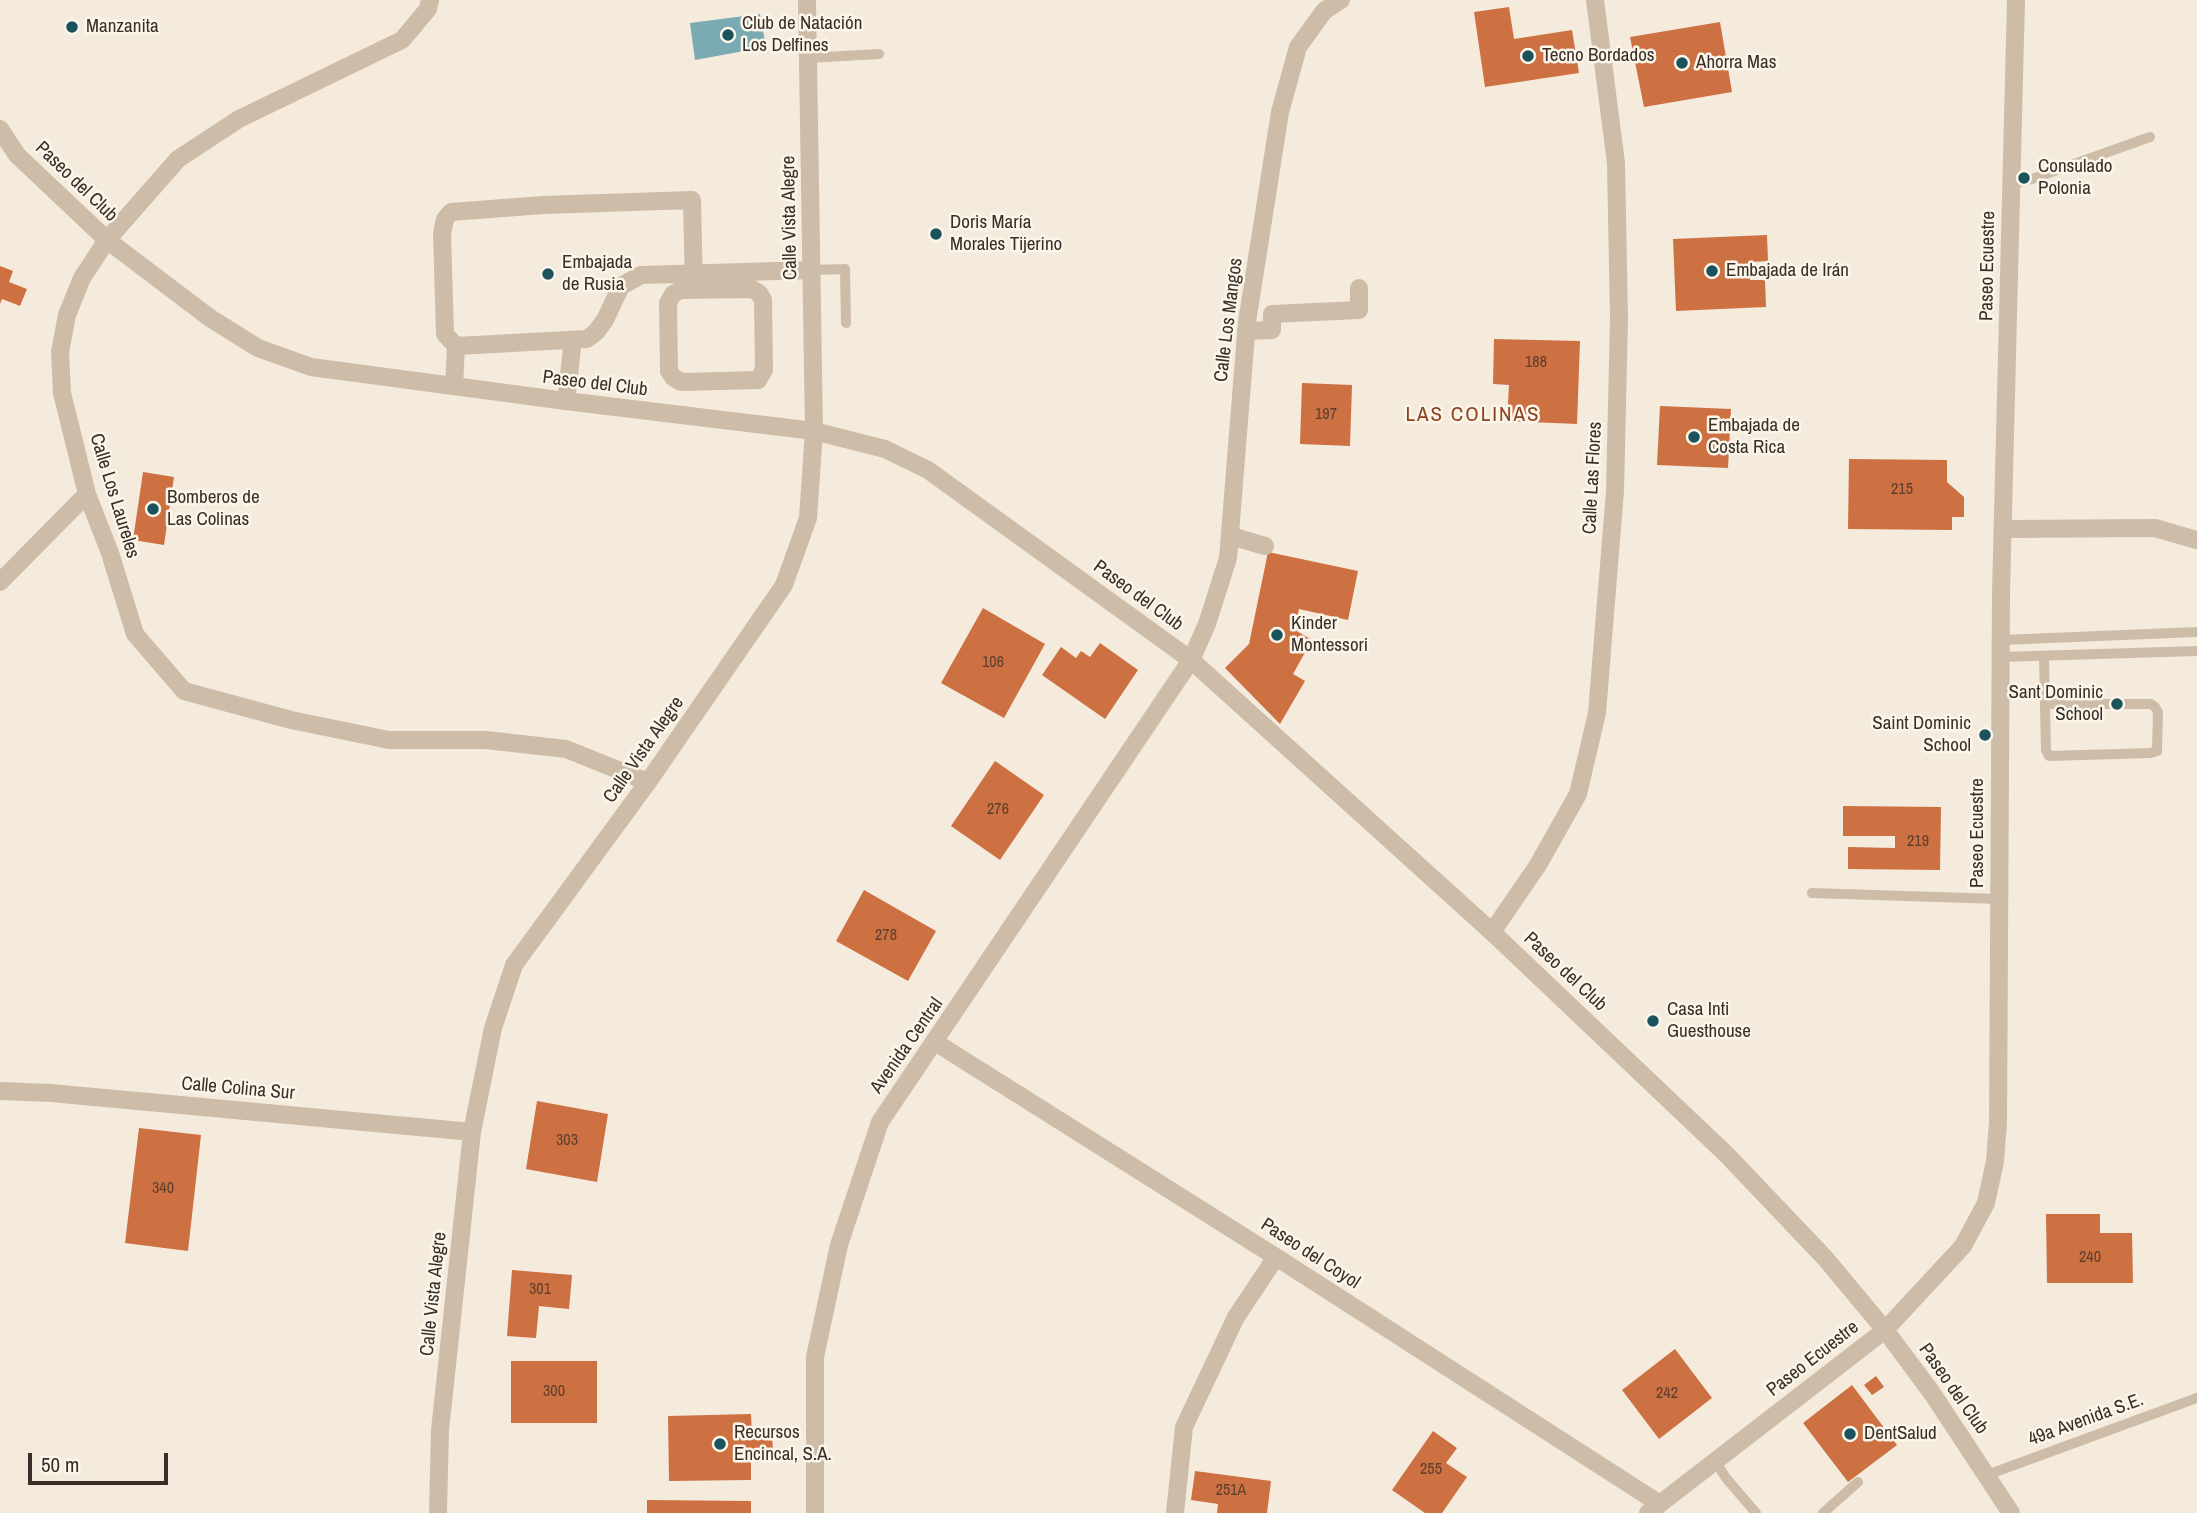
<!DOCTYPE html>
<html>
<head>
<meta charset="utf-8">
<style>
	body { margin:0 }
	#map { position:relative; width:2197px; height:1513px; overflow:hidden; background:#f4ebdd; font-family:"Archivo Narrow",sans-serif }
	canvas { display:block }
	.scale { position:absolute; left:28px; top:1453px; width:140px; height:32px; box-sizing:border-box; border:4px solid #392f28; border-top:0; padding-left:9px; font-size:21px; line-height:24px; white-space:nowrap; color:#392f28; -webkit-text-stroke:5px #fbf5ea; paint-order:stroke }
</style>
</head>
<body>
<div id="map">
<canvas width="2197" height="1513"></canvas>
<div class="scale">50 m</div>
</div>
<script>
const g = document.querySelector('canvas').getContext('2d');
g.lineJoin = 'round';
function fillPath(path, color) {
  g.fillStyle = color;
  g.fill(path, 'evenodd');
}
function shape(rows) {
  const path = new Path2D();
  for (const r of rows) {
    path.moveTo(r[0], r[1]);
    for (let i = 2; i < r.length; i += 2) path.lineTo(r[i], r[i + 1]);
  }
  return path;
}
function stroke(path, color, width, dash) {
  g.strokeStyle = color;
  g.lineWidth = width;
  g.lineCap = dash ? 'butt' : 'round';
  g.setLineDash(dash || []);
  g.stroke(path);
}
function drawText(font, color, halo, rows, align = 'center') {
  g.font = font + ' "Archivo Narrow",sans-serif';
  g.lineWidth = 5;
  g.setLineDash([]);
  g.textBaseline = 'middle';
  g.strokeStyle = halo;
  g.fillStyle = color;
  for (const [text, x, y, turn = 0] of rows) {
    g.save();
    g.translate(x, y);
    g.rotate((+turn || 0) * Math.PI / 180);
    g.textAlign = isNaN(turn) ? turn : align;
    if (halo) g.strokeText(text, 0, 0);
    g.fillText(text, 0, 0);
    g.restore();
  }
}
const water = shape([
	[760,14,766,47,695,60,690,23]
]);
const building = shape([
	[1509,7,1514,39,1572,30,1579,73,1485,87,1474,12],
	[1720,22,1732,92,1644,107,1630,37],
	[1767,235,1768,261,1750,262,1750,280,1765,280,1766,307,1676,311,1673,239],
	[0,266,13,271,9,282,27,289,20,306,2,299,0,304],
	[1494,339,1580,341,1577,424,1507,421,1509,385,1493,384],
	[1302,383,1352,385,1350,446,1300,444],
	[1660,406,1731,409,1728,468,1657,465],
	[1849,459,1947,460,1947,482,1964,497,1964,517,1952,517,1952,530,1848,529],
	[143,472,174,477,164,545,133,540],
	[1268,552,1358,571,1348,620,1299,609,1295,630,1312,640,1293,674,1305,681,1280,724,1225,668,1249,644],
	[983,608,1045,644,1004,718,941,683],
	[1100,643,1138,670,1105,719,1042,675,1061,647,1076,658,1081,651,1090,657],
	[995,761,1044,795,1000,860,951,826],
	[1843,806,1941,807,1940,870,1848,869,1848,847,1895,848,1895,836,1843,836],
	[864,890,936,931,908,981,836,941],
	[537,1101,608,1114,597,1182,526,1169],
	[139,1128,201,1135,188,1251,125,1243],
	[2046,1214,2100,1214,2100,1233,2132,1233,2133,1283,2047,1283],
	[512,1270,572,1275,569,1309,539,1306,536,1338,507,1336],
	[1675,1349,1712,1398,1659,1439,1622,1390],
	[511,1361,597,1361,597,1423,511,1423],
	[1876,1376,1884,1387,1872,1395,1864,1385],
	[1852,1385,1897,1445,1848,1482,1803,1423],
	[751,1414,752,1435,772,1435,773,1452,751,1453,751,1480,669,1481,668,1416],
	[1433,1431,1457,1448,1446,1463,1467,1477,1442,1513,1425,1513,1392,1490],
	[1195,1471,1271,1481,1267,1513,1217,1513,1218,1504,1191,1500],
	[647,1500,751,1501,751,1513,647,1513]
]);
const service = shape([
	[808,58,879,54],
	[2011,184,2032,179,2150,137],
	[812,270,845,269,846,323],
	[2001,640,2197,632],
	[2044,656,2045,704,2046,750,2049,756,2151,753,2157,751,2158,712,2155,707,2151,704,2045,704],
	[2001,657,2197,651],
	[1812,893,1999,899],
	[1715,1461,1726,1478,1756,1513],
	[1987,1475,2197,1398],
	[1823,1513,1858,1482]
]);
const minor = shape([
	[430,0,428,9,402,40,239,119,178,159,107,240,82,278,67,315,60,352,62,393,87,494,110,553,135,634,184,691,291,720,389,740,486,740,566,749,648,782],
	[752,289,759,293,763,300,764,370,758,380,681,382,673,377,669,371,668,303,673,294,681,290,752,289],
	[1246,331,1272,330,1272,314,1359,310,1359,288],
	[456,346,587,339,596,332,605,320,621,286,641,275,812,270],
	[454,386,456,346,445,334,442,234,445,219,451,212,543,205,692,200,694,289],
	[566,401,573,340],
	[2004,529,2155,528,2197,540],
	[1231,536,1265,546],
	[0,582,87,494],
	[1492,932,1538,865,1578,794,1597,713,1615,491,1619,319,1616,163,1595,0],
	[935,1042,1276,1257,1660,1504],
	[0,1091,51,1093,472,1132],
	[438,1513,440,1430,472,1132,493,1028,514,965,648,782,784,585,808,518,814,431],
	[815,1513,815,1357,839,1245,880,1122,1191,660],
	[1175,1513,1184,1427,1236,1317,1276,1257],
	[1648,1513,1885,1330]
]);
const tertiary = shape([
	[807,0,814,431],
	[0,129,17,155,107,240,210,318,258,348,311,367,566,401,814,431,885,449,928,470,1191,660,1492,932,1727,1155,1825,1258,1885,1330,1932,1393,2011,1513],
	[1191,660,1207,624,1228,558,1247,322,1280,112,1298,47,1324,11,1341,0],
	[1885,1330,1963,1246,1986,1203,1995,1161,1998,1123,2001,592,2016,0]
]);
const markers = [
	[72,27,7,"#1b535d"],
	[728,35,7,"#1b535d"],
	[1528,56,7,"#1b535d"],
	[1682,63,7,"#1b535d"],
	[2024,178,7,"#1b535d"],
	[936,234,7,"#1b535d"],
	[1712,271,7,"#1b535d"],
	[548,274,7,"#1b535d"],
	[1694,437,7,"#1b535d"],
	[153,509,7,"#1b535d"],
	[1277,635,7,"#1b535d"],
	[2117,704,7,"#1b535d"],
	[1985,735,7,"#1b535d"],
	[1653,1021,7,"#1b535d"],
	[1850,1434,7,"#1b535d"],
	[720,1444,7,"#1b535d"]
];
const numberNames = [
	["188",1536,363],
	["197",1326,415],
	["215",1902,490],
	["106",993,663],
	["276",998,810],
	["219",1918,842],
	["278",886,936],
	["303",567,1141],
	["340",163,1189],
	["240",2090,1258],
	["301",540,1290],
	["300",554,1392],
	["242",1667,1394],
	["255",1431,1470],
	["251A",1231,1491]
];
const poiNames = [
	["Club de Natación",742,24],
	["Los Delfines",742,46],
	["Manzanita",86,27],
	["Tecno Bordados",1542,56],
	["Ahorra Mas",1696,63],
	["Consulado",2038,167],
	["Polonia",2038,189],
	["Doris María",950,223],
	["Morales Tijerino",950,245],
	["Embajada",562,263],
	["de Rusia",562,285],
	["Embajada de Irán",1726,271],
	["Embajada de",1708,426],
	["Costa Rica",1708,448],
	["Bomberos de",167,498],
	["Las Colinas",167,520],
	["Kinder",1291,624],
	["Montessori",1291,646],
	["Sant Dominic",2103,693,"right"],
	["School",2103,715,"right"],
	["Saint Dominic",1971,724,"right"],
	["School",1971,746,"right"],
	["Casa Inti",1667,1010],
	["Guesthouse",1667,1032],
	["Recursos",734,1433],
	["Encincal, S.A.",734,1455],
	["DentSalud",1864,1434]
];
const streetNames = [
	["Paseo del Club",76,182,44],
	["Calle Vista Alegre",790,218,-91],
	["Paseo Ecuestre",1988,266,-89],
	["Calle Los Mangos",1229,320,-83],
	["Paseo del Club",595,384,7],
	["Calle Las Flores",1593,478,-87],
	["Calle Los Laureles",114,496,73],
	["Paseo del Club",1138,596,36],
	["Calle Vista Alegre",644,750,-55],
	["Paseo Ecuestre",1978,833,-90],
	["Paseo del Club",1565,972,43],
	["Avenida Central",907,1046,-55],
	["Calle Colina Sur",238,1089,5],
	["Paseo del Coyol",1310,1254,33],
	["Calle Vista Alegre",434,1294,-84],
	["Paseo Ecuestre",1813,1359,-38],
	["Paseo del Club",1953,1389,55],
	["49a Avenida S.E.",2086,1420,-20]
];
const neighbourhoodNames = [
	["LAS COLINAS",1473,415]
];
fillPath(water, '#7aabb3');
fillPath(building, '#cd7042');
stroke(service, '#cdbca8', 10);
stroke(minor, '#cdbca8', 18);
stroke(tertiary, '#cdbca8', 18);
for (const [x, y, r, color] of markers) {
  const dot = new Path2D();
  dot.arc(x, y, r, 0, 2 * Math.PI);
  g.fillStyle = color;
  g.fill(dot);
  stroke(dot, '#fbf5ea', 2.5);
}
drawText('16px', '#5e3f2e', null, numberNames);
drawText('19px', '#392f28', '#fbf5ea', poiNames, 'left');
drawText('19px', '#392f28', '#fbf5ea', streetNames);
g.letterSpacing = '2px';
drawText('21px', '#8d411d', '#fbf5ea', neighbourhoodNames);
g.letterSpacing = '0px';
</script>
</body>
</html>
